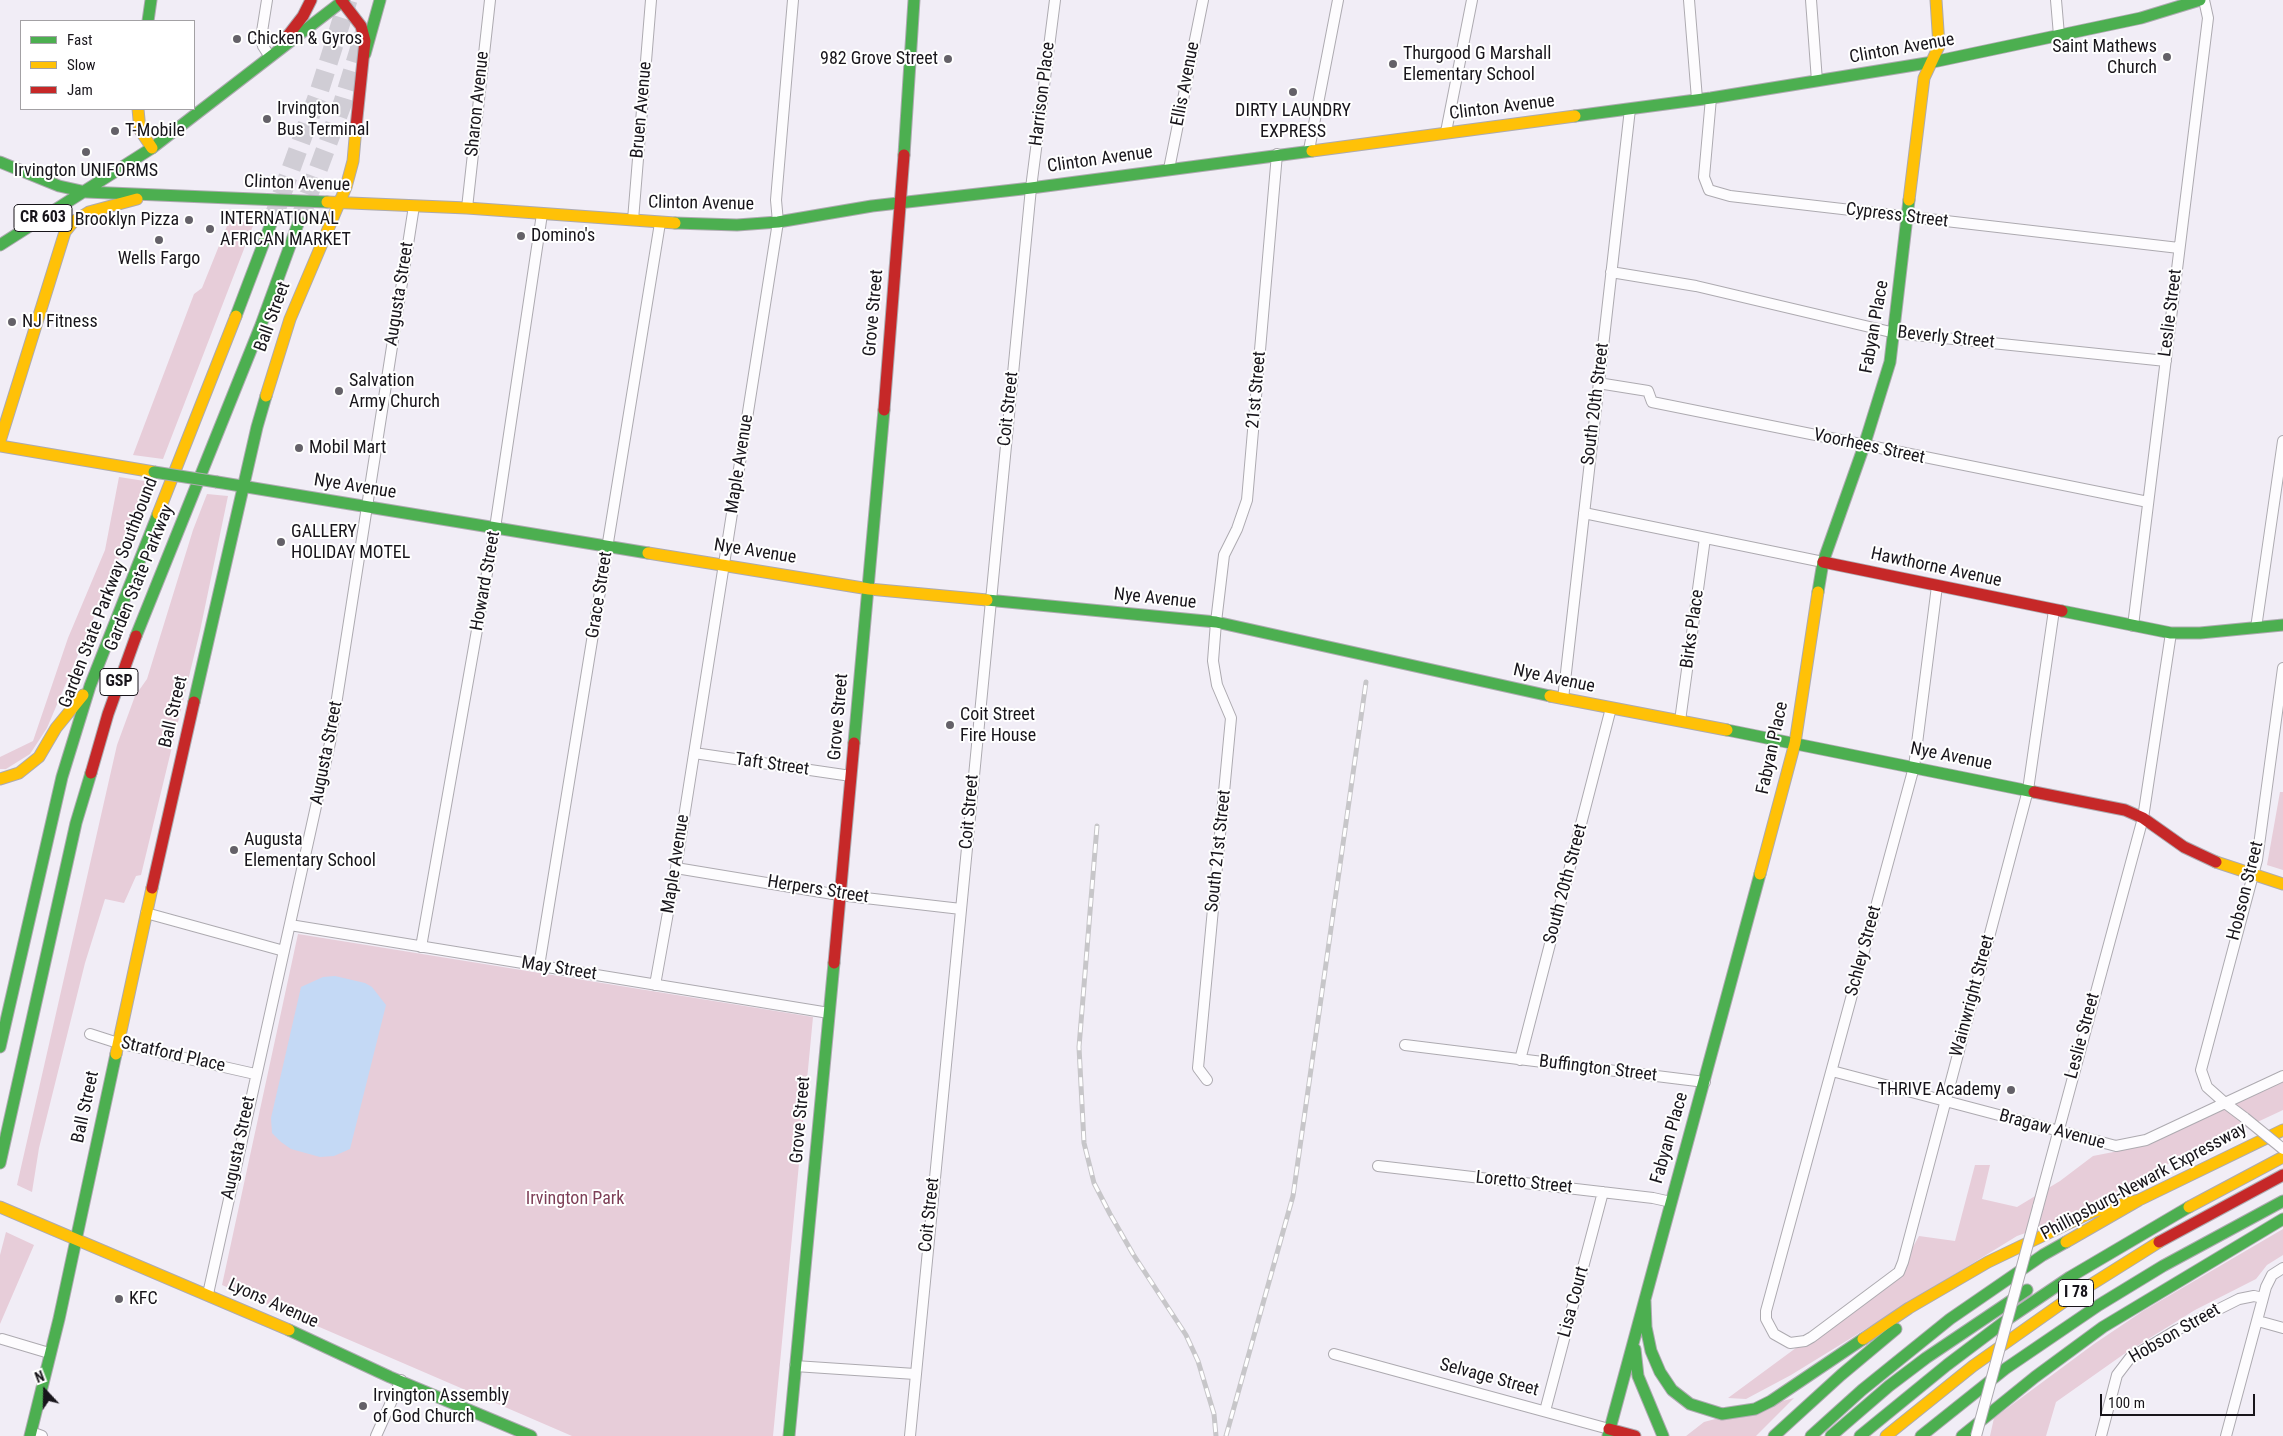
<!DOCTYPE html>
<html>
<head>
<meta charset="utf-8">
<style>
	body { margin:0 }
	#map { position:relative; width:2283px; height:1436px; overflow:hidden; background:#f1edf6; font-family:"Roboto Condensed",sans-serif }
	canvas { display:block }
	.legend { position:absolute; left:20px; top:20px; width:175px; height:90px; box-sizing:border-box; background:#fff; border:1px solid #a3a1a4; margin:0; padding:6px 9px; list-style:none; font-size:15px; color:#18151b }
	.legend li { display:flex; align-items:center; gap:10px; height:25px }
	.legend b { width:25px; border:1px solid #a3a1a4 }
	.north { position:absolute; left:20px; top:1366px; width:50px; height:50px; -webkit-text-stroke:4px #fff; paint-order:stroke; rotate:339deg; font-size:14px; font-weight:700; line-height:20px; text-align:center; color:#18151b }
	.north::after { content:''; display:block; margin:auto; width:18px; height:22px; background:#18151b; clip-path:polygon(50% 0,100% 100%,50% 72%,0 100%) }
	.scale { position:absolute; left:2100px; top:1394px; width:155px; height:22px; box-sizing:border-box; border:2px solid #18151b; border-top:0; padding-left:6px; font-size:15px; line-height:18px; white-space:nowrap; color:#18151b; -webkit-text-stroke:4px #fff; paint-order:stroke }
</style>
</head>
<body>
<div id="map">
<canvas width="2283" height="1436"></canvas>
<ul class="legend">
<li><b style="height:6px;background:#4caf50"></b>Fast</li>
<li><b style="height:6px;background:#ffc107"></b>Slow</li>
<li><b style="height:6px;background:#c62828"></b>Jam</li>
</ul>
<div class="north">N</div>
<div class="scale">100 m</div>
</div>
<script>
const g = document.querySelector('canvas').getContext('2d');
g.lineJoin = 'round';
function fillPath(path, color) {
  g.fillStyle = color;
  g.fill(path, 'evenodd');
}
function shape(rows) {
  const path = new Path2D();
  for (const r of rows) {
    path.moveTo(r[0], r[1]);
    for (let i = 2; i < r.length; i += 2) path.lineTo(r[i], r[i + 1]);
  }
  return path;
}
function stroke(path, color, width, dash) {
  g.strokeStyle = color;
  g.lineWidth = width;
  g.lineCap = dash ? 'butt' : 'round';
  g.setLineDash(dash || []);
  g.stroke(path);
}
function drawText(font, color, halo, rows, align = 'center') {
  g.font = font + ' "Roboto Condensed",sans-serif';
  g.lineWidth = 4;
  g.setLineDash([]);
  g.textBaseline = 'middle';
  g.strokeStyle = halo;
  g.fillStyle = color;
  for (const [text, x, y, turn = 0] of rows) {
    g.save();
    g.translate(x, y);
    g.rotate((+turn || 0) * Math.PI / 180);
    g.textAlign = isNaN(turn) ? turn : align;
    if (halo) g.strokeText(text, 0, 0);
    g.fillText(text, 0, 0);
    g.restore();
  }
}
const green = shape([
	[229,221,254,223,163,459,133,455,194,294,202,288],
	[119,477,151,482,47,728,30,754,6,769,0,769,0,757,33,741,68,638,105,550],
	[207,494,228,496,200,631,141,875,136,876,124,903,105,899,85,963,39,1148,32,1192,17,1185,117,745,135,696,147,679,193,530],
	[2280,792,2283,792,2283,870,2267,865],
	[298,934,813,1017,773,1436,572,1436,222,1285],
	[2283,1078,2283,1110,2170,1163,2065,1219,2017,1236,1791,1375,1746,1399,1728,1398,1899,1272,1919,1236,1955,1241,1975,1165,1990,1165,1982,1199,2017,1207,2060,1181,2093,1156,2149,1145,2249,1092],
	[2283,1229,2283,1255,2267,1265,2256,1279,2195,1310,2124,1354,2056,1402,2046,1436,1990,1436,1994,1418,2094,1344,2143,1311],
	[6,1232,34,1245,0,1324,0,1255],
	[1794,1398,1756,1436,1686,1436,1704,1422]
]);
const water = shape([
	[335,976,365,983,372,987,386,1005,350,1149,334,1156,320,1157,291,1149,281,1142,272,1133,271,1118,301,987,323,977]
]);
const highwayTunnel = shape([
	[272,221,319,92,348,0],
	[299,221,343,102,364,34]
]);
const street = shape([
	[267,0,261,38,263,46,270,57],
	[1689,0,1697,99],
	[1811,0,1817,81],
	[2056,0,2059,35],
	[1711,98,1704,177,1709,190,1730,196,2179,248],
	[1446,132,1472,0],
	[1309,150,1338,0],
	[1169,169,1203,0],
	[467,208,490,0],
	[633,220,651,0],
	[1611,272,1696,286,1895,333,2166,361],
	[1598,383,1648,391,1652,402,2148,502],
	[1584,513,1823,562],
	[1937,586,1914,767,1766,1311,1766,1319,1774,1334,1790,1343,1805,1341,1812,1337,1899,1272,1903,1262,2028,790,2054,610],
	[2133,626,2208,18,2204,0],
	[2256,628,2283,441],
	[2283,668,2257,860,2201,1070,2207,1087,2225,1103,2283,1076],
	[1563,699,1630,109],
	[1680,721,1705,538],
	[694,753,851,776],
	[676,868,839,895,961,909],
	[146,913,284,951],
	[290,925,829,1013],
	[421,947,495,528,542,214],
	[539,966,660,223],
	[655,985,676,868,778,222,776,200,793,0],
	[90,1034,118,1043,255,1074],
	[1405,1045,1705,1082],
	[1520,1060,1611,708],
	[1832,1071,2116,1146,2146,1140,2225,1103,2245,1118],
	[1207,1080,1198,1068,1231,718,1217,685,1213,661,1216,622,1224,555,1237,529,1247,500,1277,154],
	[1378,1166,1653,1198,1671,1202],
	[2038,1207,2143,818,2171,633],
	[208,1294,330,743,414,206],
	[2258,1321,2283,1328],
	[2,1339,49,1353],
	[1334,1354,1609,1429],
	[795,1366,915,1374],
	[1545,1411,1603,1192],
	[31,1432,42,1436],
	[376,1436,401,1380],
	[910,1436,1031,188,1055,0],
	[2101,1436,2117,1375,2130,1358,2177,1330,2239,1299,2254,1296,2263,1298],
	[2226,1436,2266,1287,2272,1275,2283,1268]
]);
const fast = shape([
	[148,21,151,0],
	[365,54,380,0],
	[1575,116,1711,98,1933,62,2141,18,2200,0],
	[904,155,914,0],
	[0,162,59,186,86,192,327,202],
	[675,223,737,225,778,222,872,206,1031,188,1312,151],
	[0,245,152,148,344,0],
	[236,316,272,221],
	[217,482,648,553],
	[1818,592,1823,562,1864,446,1890,362,1909,200],
	[987,600,1216,622,1550,696],
	[2062,611,2171,633,2200,633,2283,625],
	[136,636,261,325,299,221],
	[194,702,257,427,266,396],
	[1727,730,2034,792],
	[854,743,884,410],
	[0,1047,62,777,90,686,158,514],
	[0,1163,76,823,91,773],
	[1645,1301,1646,1327,1651,1351,1660,1372,1672,1390,1690,1404,1722,1414,1755,1409,1771,1401,1863,1339],
	[289,1330,390,1377,531,1436],
	[1635,1349,1638,1376,1663,1436],
	[30,1436,59,1319,116,1054],
	[789,1436,834,963],
	[1608,1436,1760,874],
	[1774,1436,1841,1375,1896,1329],
	[1811,1436,1862,1390,1950,1319,2043,1255,2066,1242],
	[1831,1436,1889,1386,1926,1358,2027,1290],
	[1860,1436,1947,1365,2008,1319,2070,1277,2189,1207],
	[1921,1436,2005,1369,2099,1305,2163,1266,2283,1201],
	[1962,1436,2035,1377,2103,1327,2283,1219]
]);
const slow = shape([
	[138,109,140,130,152,148],
	[1312,151,1575,116],
	[1909,200,1924,78,1939,46,1936,0],
	[327,202,467,208,675,223],
	[266,396,290,319,346,187,353,161,356,127],
	[0,441,65,232,73,222,89,212,137,199],
	[0,446,154,472],
	[158,514,236,316],
	[648,553,869,589,987,600],
	[1550,696,1727,730],
	[0,779,19,773,39,757,56,728,83,695],
	[2216,862,2283,884],
	[1760,874,1795,743,1818,592],
	[116,1054,152,888],
	[0,1207,289,1330],
	[2189,1207,2283,1157],
	[2066,1242,2139,1200,2283,1130],
	[1863,1339,1909,1308,1988,1262,2092,1212,2139,1200],
	[1886,1436,1973,1366,2065,1301,2159,1242]
]);
const jam = shape([
	[341,0,361,26,365,41,356,127],
	[286,38,303,16,311,0],
	[884,410,904,155],
	[1823,562,2062,611],
	[91,773,108,714,136,636],
	[2034,792,2125,810,2143,818,2184,847,2216,862],
	[152,888,194,702],
	[834,963,854,743],
	[2159,1242,2283,1175],
	[1609,1429,1635,1436]
]);
const rail = shape([
	[1097,826,1079,1047,1084,1143,1094,1183,1110,1214,1133,1254,1186,1335,1198,1361,1214,1414,1216,1436],
	[1226,1436,1293,1196,1366,682]
]);
const streetBridge = shape([
	[2245,1118,2283,1149],
	[1976,1436,2038,1207]
]);
const fastBridge = shape([
	[154,472,217,482]
]);
const markers = [
	[237,39,5,"#646168"],
	[2167,57,5,"#646168"],
	[948,59,5,"#646168"],
	[1393,64,5,"#646168"],
	[1293,92,5,"#646168"],
	[267,119,5,"#646168"],
	[115,131,5,"#646168"],
	[86,152,5,"#646168"],
	[189,220,5,"#646168"],
	[210,229,5,"#646168"],
	[521,236,5,"#646168"],
	[159,240,5,"#646168"],
	[12,322,5,"#646168"],
	[339,391,5,"#646168"],
	[299,448,5,"#646168"],
	[281,542,5,"#646168"],
	[950,725,5,"#646168"],
	[234,850,5,"#646168"],
	[2011,1090,5,"#646168"],
	[119,1299,5,"#646168"],
	[363,1406,5,"#646168"]
];
const shields = [
	[43,218,58],
	[119,682,38],
	[2076,1293,35]
];
const shieldNames = [
	["CR 603",43,218],
	["GSP",119,682],
	["I 78",2076,1293]
];
const poiNames = [
	["Chicken & Gyros",247,39],
	["Saint Mathews",2157,47,"right"],
	["Church",2157,68,"right"],
	["Thurgood G Marshall",1403,54],
	["Elementary School",1403,75],
	["982 Grove Street",938,59,"right"],
	["Irvington",277,109],
	["Bus Terminal",277,130],
	["DIRTY LAUNDRY",1293,111,"center"],
	["EXPRESS",1293,132,"center"],
	["T-Mobile",125,131],
	["Irvington UNIFORMS",86,171,"center"],
	["INTERNATIONAL",220,219],
	["AFRICAN MARKET",220,240],
	["Brooklyn Pizza",179,220,"right"],
	["Domino's",531,236],
	["Wells Fargo",159,259,"center"],
	["NJ Fitness",22,322],
	["Salvation",349,381],
	["Army Church",349,402],
	["Mobil Mart",309,448],
	["GALLERY",291,532],
	["HOLIDAY MOTEL",291,553],
	["Coit Street",960,715],
	["Fire House",960,736],
	["Augusta",244,840],
	["Elementary School",244,861],
	["THRIVE Academy",2001,1090,"right"],
	["KFC",129,1299],
	["Irvington Assembly",373,1396],
	["of God Church",373,1417]
];
const streetNames = [
	["Clinton Avenue",1902,49,-10],
	["Ellis Avenue",1186,84,-79],
	["Harrison Place",1043,94,-83],
	["Sharon Avenue",478,104,-84],
	["Clinton Avenue",1502,108,-7],
	["Bruen Avenue",642,110,-85],
	["Clinton Avenue",1100,160,-8],
	["Clinton Avenue",297,184,2],
	["Clinton Avenue",701,204,1],
	["Cypress Street",1897,216,7],
	["Augusta Street",400,294,-81],
	["Grove Street",874,313,-85],
	["Leslie Street",2171,313,-83],
	["Ball Street",273,317,-70],
	["Fabyan Place",1875,327,-80],
	["Beverly Street",1946,338,6],
	["21st Street",1257,390,-85],
	["South 20th Street",1596,404,-83],
	["Coit Street",1009,409,-84],
	["Voorhees Street",1869,447,12],
	["Maple Avenue",740,464,-81],
	["Nye Avenue",355,487,9],
	["Nye Avenue",755,552,9],
	["Hawthorne Avenue",1936,568,12],
	["Garden State Parkway",140,578,-68],
	["Howard Street",486,581,-80],
	["Garden State Parkway Southbound",109,593,-69],
	["Grace Street",600,595,-81],
	["Nye Avenue",1155,599,6],
	["Birks Place",1693,629,-82],
	["Nye Avenue",1554,679,12],
	["Ball Street",174,712,-77],
	["Grove Street",839,717,-85],
	["Fabyan Place",1773,748,-78],
	["Augusta Street",327,753,-79],
	["Nye Avenue",1951,757,11],
	["Taft Street",772,765,8],
	["Coit Street",970,812,-85],
	["South 21st Street",1219,851,-84],
	["Maple Avenue",676,864,-81],
	["South 20th Street",1566,884,-75],
	["Herpers Street",818,890,9],
	["Hobson Street",2246,891,-76],
	["Schley Street",1864,951,-75],
	["May Street",559,969,9],
	["Wainwright Street",1973,996,-75],
	["Leslie Street",2083,1036,-75],
	["Stratford Place",173,1055,13],
	["Buffington Street",1598,1069,7],
	["Ball Street",86,1107,-78],
	["Grove Street",801,1120,-85],
	["Bragaw Avenue",2052,1130,15],
	["Fabyan Place",1670,1138,-74],
	["Augusta Street",239,1148,-78],
	["Phillipsburg-Newark Expressway",2144,1182,-28],
	["Loretto Street",1524,1183,6],
	["Coit Street",930,1215,-84],
	["Lisa Court",1574,1302,-75],
	["Lyons Avenue",273,1304,24],
	["Hobson Street",2175,1334,-30],
	["Selvage Street",1489,1378,15]
];
const parkNames = [
	["Irvington Park",575,1199]
];
fillPath(green, '#e7cdd9');
fillPath(water, '#c4d9f5');
stroke(highwayTunnel, '#d0cdd5', 19, [19, 9]);
stroke(street, '#adaab0', 12);
stroke(fast, '#adaab0', 13);
stroke(slow, '#adaab0', 13);
stroke(jam, '#adaab0', 13);
stroke(street, '#fdfcfe', 10);
stroke(fast, '#4caf50', 11);
stroke(slow, '#ffc107', 11);
stroke(jam, '#c62828', 11);
stroke(rail, '#c7c6c9', 5);
stroke(rail, '#fff', 3, [9]);
stroke(streetBridge, '#adaab0', 12, []);
stroke(fastBridge, '#adaab0', 13, []);
stroke(streetBridge, '#fdfcfe', 10);
stroke(fastBridge, '#4caf50', 11);
for (const [x, y, r, color] of markers) {
  const dot = new Path2D();
  dot.arc(x, y, r, 0, 2 * Math.PI);
  g.fillStyle = color;
  g.fill(dot);
  stroke(dot, '#fff', 2);
}
for (const [x, y, w] of shields) {
  const box = new Path2D();
  box.roundRect(x - w / 2, y - 13.5, w, 27, 4);
  g.fillStyle = '#fff';
  g.fill(box);
  stroke(box, '#18151b', 1);
}
drawText('bold 16px', '#18151b', null, shieldNames);
drawText('18px', '#18151b', '#fff', poiNames, 'left');
drawText('18px', '#18151b', '#fff', streetNames);
drawText('18px', '#7e3f57', '#fff', parkNames);
</script>
</body>
</html>
